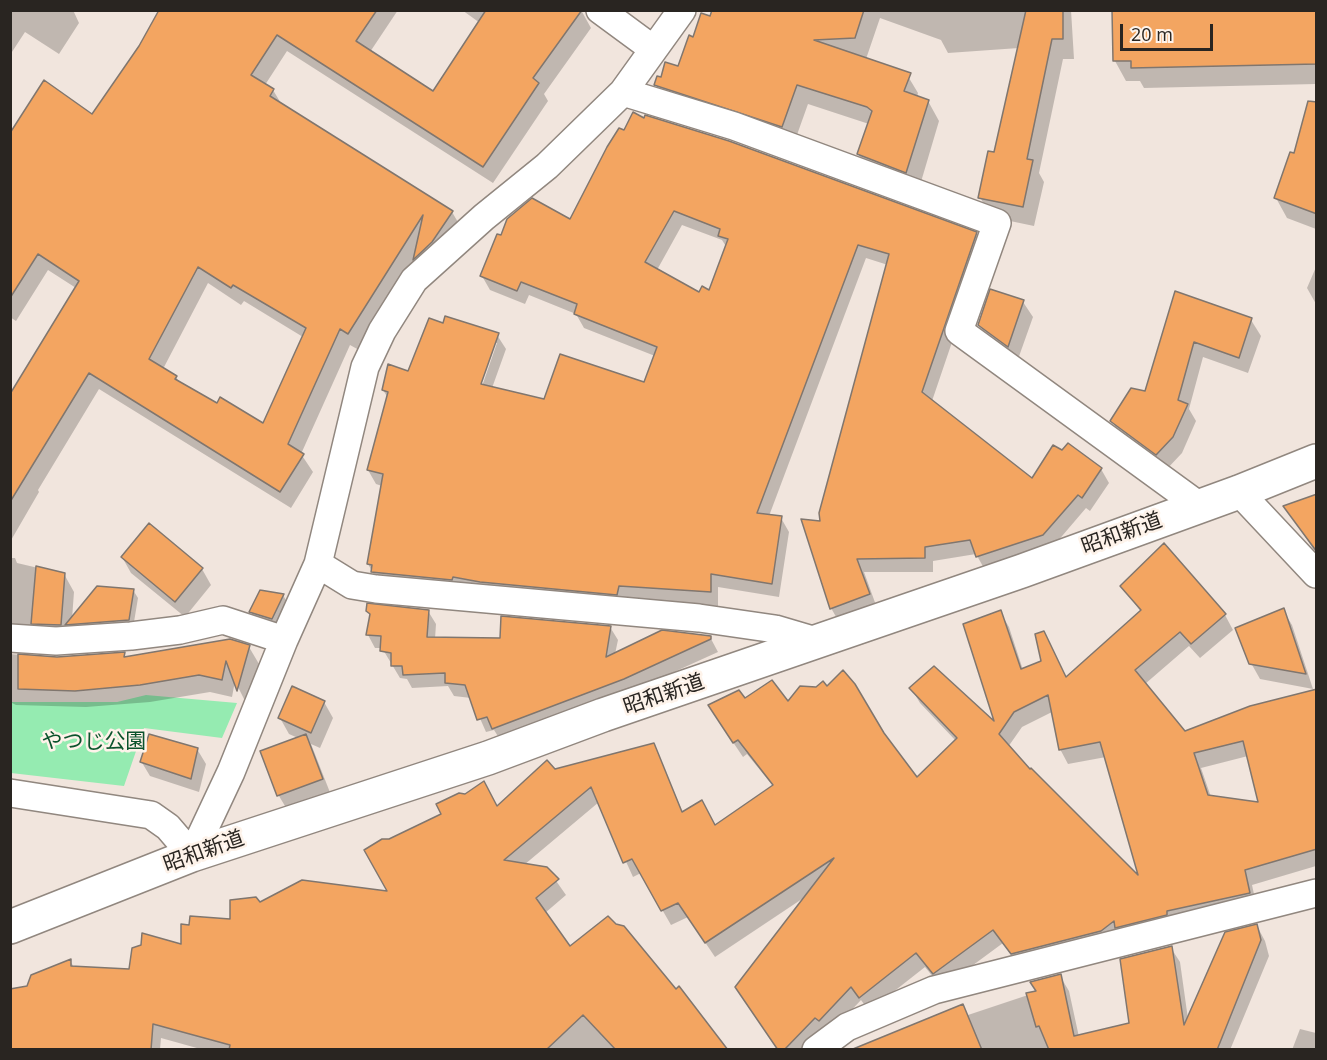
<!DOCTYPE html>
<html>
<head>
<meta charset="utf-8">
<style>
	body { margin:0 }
	#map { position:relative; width:1327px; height:1060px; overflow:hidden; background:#f1e5dd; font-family:"Open Sans",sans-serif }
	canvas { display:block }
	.frame { position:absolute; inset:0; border:12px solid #292521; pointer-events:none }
	.scale { position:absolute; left:1120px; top:24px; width:93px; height:27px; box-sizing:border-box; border:3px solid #292521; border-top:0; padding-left:8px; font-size:18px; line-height:21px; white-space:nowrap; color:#292521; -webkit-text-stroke:4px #fef3ea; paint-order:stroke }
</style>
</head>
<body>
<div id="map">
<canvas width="1327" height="1060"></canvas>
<div class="frame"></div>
<div class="scale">20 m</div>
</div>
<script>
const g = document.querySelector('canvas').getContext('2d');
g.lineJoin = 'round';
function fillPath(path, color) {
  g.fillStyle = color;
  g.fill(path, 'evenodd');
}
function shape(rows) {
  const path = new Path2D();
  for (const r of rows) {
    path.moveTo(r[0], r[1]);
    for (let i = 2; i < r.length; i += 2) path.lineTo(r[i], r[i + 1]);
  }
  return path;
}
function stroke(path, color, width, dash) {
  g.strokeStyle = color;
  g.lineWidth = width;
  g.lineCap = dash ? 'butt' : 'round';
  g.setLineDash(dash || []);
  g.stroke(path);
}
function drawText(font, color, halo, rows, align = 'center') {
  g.font = font + ' "Open Sans","Noto Sans JP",sans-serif';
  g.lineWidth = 5;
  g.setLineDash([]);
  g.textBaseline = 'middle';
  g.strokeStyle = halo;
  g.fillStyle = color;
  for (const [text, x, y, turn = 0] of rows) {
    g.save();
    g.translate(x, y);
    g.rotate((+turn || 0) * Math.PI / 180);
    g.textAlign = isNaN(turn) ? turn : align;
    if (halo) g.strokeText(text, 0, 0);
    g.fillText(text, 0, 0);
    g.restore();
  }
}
const green = shape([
	[146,695,237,703,222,738,144,728,124,786,11,773,11,702,117,702]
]);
const shadow = shape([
	[10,10,73,10,79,23,59,54,25,32,10,55],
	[162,10,398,10,370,52,434,93,480,23,462,10,581,10,591,28,544,94,548,101,493,183,287,51,265,85,273,90,282,105,452,212,462,229,424,276,415,261,359,350,350,345,301,454,313,472,291,508,99,389,38,490,39,492,10,542,10,396,76,288,48,270,16,321,10,317,10,133,93,116],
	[208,283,241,305,244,301,303,337,264,426,218,405,180,383,176,377,163,369],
	[738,10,1071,10,1074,59,1063,59,1039,173,1044,182,1034,226,991,217,980,197,995,154,1019,48,948,53,941,40,880,18,866,59,906,73,918,93,917,97,928,101,939,121,918,192,870,174,858,154,869,124,808,104,793,146,667,105,656,85,679,68,693,38,711,17],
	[1316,10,1316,84,1144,88,1140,81,1126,81,1115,61],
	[1316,97,1316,229,1287,218,1276,198,1308,132],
	[645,120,976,234,984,248,932,401,1033,480,1101,469,1109,483,1090,511,1086,508,1051,549,985,570,976,554,933,561,933,572,864,572,877,608,839,622,831,608,821,523,888,265,866,258,769,516,781,518,789,532,779,597,718,587,718,606,380,586,368,564,382,486,376,484,368,470,388,398,383,390,409,373,444,325,497,335,506,349,492,388,545,400,645,384,655,356,584,328,576,314,529,295,525,304,490,290,482,276,571,221,624,132],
	[682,225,722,240,727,248,710,292,700,294,657,270],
	[494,343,497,343,480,392,477,391],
	[1316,267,1316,304,1307,288],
	[991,291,1023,302,1033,317,1017,362,989,341,979,325],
	[1176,293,1251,320,1261,336,1248,373,1203,357,1189,409,1196,421,1182,453,1166,470,1121,437,1112,421,1147,393],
	[1316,496,1316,553,1285,507],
	[149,525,202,569,211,585,185,617,131,573,122,557],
	[10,558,15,558,17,563,64,574,74,592,72,619,133,590,138,598,133,628,10,643],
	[1122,586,1225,615,1233,630,1200,658,1189,646,1145,684,1185,733,1316,691,1316,866,1252,885,1257,908,1020,968,1003,943,942,988,925,967,869,1011,861,1000,828,1035,806,1050,778,1050,805,897,715,957,688,917,671,925,641,873,633,877,599,802,524,865,547,868,566,895,545,913,570,948,727,1050,204,1050,161,1038,160,1050,10,1050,28,988,70,961,74,967,130,970,232,921,260,904,389,893,390,840,497,808,555,771,654,744,683,813,715,827,773,786,747,754,743,757,718,720,744,700,788,703,876,724,917,780,956,741,920,703,911,688,997,726,1000,612,1009,627,1023,670,1066,678,1141,612],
	[1052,712,1060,749,1068,764,1106,757,1141,880,1030,771,1008,747,1022,727],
	[1248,756,1260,804,1211,797,1201,768],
	[283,595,287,602,276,626,255,619,251,612],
	[1283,610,1292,625,1313,689,1260,679,1251,663],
	[368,611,428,611,436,624,435,639,502,640,610,627,618,640,615,654,710,637,718,652,632,691,501,741,494,730,486,732,471,698,454,696,448,686,412,688,407,679,400,678,382,648,375,648,368,635,371,616],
	[249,647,259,664,247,705,235,681,232,697,210,692,150,702,86,707,16,705,10,702,10,654,55,658,124,654,127,658],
	[324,702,333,718,320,748,311,744,331,795,288,811,279,796,262,752,298,738,289,734,280,718],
	[197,749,206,764,199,792,150,776,141,761],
	[1257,926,1265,941,1269,956,1230,1050,861,1050,963,1005,968,1015,1037,992,1060,976,1069,991,1079,1037,1131,1025,1171,948,1180,962,1188,1019],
	[1300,1029,1316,1033,1316,1050,1292,1050]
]);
const building = shape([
	[159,10,377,10,356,41,433,91,486,10,582,10,533,78,539,83,483,167,277,35,251,75,274,89,270,96,453,211,432,242,413,260,423,215,348,334,340,329,288,444,304,454,280,492,89,373,10,502,10,394,79,281,38,254,10,298,10,133,44,80,92,114,139,46,159,10],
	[198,267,231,288,233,285,306,328,263,423,220,397,217,403,175,379,177,376,149,359,198,267],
	[712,10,864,10,855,38,814,40,911,73,904,91,929,100,906,173,857,154,872,111,867,107,797,85,782,127,654,85,657,76,661,77,665,62,678,66,689,35,693,37,701,13,710,16,712,10],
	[1026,10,1063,10,1063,39,1052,39,1027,159,1033,160,1023,207,978,198,988,151,994,152,1026,10],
	[1112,10,1317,10,1317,64,1131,68,1131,61,1113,61,1112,10],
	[1308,101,1317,102,1317,214,1274,198,1290,152,1294,153,1308,101],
	[633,112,644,118,645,115,729,141,977,232,922,392,1032,478,1053,445,1062,450,1068,443,1102,468,1082,498,1078,495,1043,535,976,557,970,540,925,547,925,558,857,559,870,594,830,609,801,519,820,521,819,513,889,254,858,245,757,513,782,516,772,584,711,574,711,592,619,586,617,595,480,582,453,577,452,580,371,572,372,565,367,564,383,474,367,470,388,392,382,390,388,364,408,371,429,318,443,323,445,316,499,333,481,384,544,399,560,354,644,382,657,347,574,314,577,304,521,282,517,291,480,276,497,234,501,235,507,219,532,198,570,219,607,147,619,128,624,130,633,112],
	[674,211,720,229,718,236,728,239,709,290,702,286,699,292,645,262,674,211],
	[990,289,1024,300,1008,347,978,325,990,289],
	[1175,291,1252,318,1239,358,1194,342,1178,400,1188,404,1173,437,1156,455,1110,421,1131,388,1145,391,1175,291],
	[1317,494,1317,552,1283,506,1317,494],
	[149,523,203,568,175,602,121,557,149,523],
	[1164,543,1226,614,1191,644,1180,632,1135,670,1185,731,1250,706,1317,689,1317,849,1245,870,1250,893,1167,911,1167,915,1115,928,1114,921,1101,931,1011,954,993,930,933,974,916,953,859,998,851,987,819,1021,815,1018,784,1050,778,1050,735,987,834,858,705,943,678,903,661,911,632,859,623,863,591,787,504,860,547,867,559,879,536,898,570,946,608,916,616,924,624,926,676,989,679,986,728,1050,616,1050,583,1015,546,1050,229,1050,230,1045,153,1024,151,1050,10,1050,10,989,27,986,31,975,71,959,71,966,129,969,132,948,141,945,142,933,181,944,181,924,189,925,190,916,230,919,230,900,256,897,260,902,302,880,387,891,364,850,382,839,389,839,441,814,436,804,459,793,465,794,484,781,497,806,547,760,555,769,654,743,682,812,702,800,715,825,773,785,738,740,733,743,708,705,739,690,745,698,772,680,788,701,800,686,816,687,823,681,827,686,843,670,855,684,884,733,917,777,957,738,909,688,934,666,994,721,963,624,1001,610,1021,669,1041,661,1035,634,1044,631,1066,677,1141,610,1120,586,1164,543],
	[1048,695,1059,750,1100,742,1138,875,1031,768,1030,769,999,734,1014,712,1048,695],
	[1243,741,1258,802,1208,795,1194,753,1243,741],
	[36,566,65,573,61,625,31,624,36,566],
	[97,586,134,589,129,620,65,625,97,586],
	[260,590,284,594,272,619,249,612,260,590],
	[367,603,429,610,427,637,500,638,501,616,611,626,606,657,662,630,711,636,711,639,624,679,492,729,487,717,477,720,465,685,445,683,445,673,403,675,402,666,391,666,391,653,380,651,381,636,366,635,370,614,366,611,367,603],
	[1284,608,1306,674,1249,664,1235,628,1284,608],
	[230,639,250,645,237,691,226,661,222,680,199,675,140,685,75,691,18,689,18,654,57,657,125,652,124,657,230,639],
	[292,686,325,701,311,733,278,718,292,686],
	[149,734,198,748,191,779,140,762,149,734],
	[306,734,323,779,277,796,260,751,306,734],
	[1257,924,1261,940,1217,1050,1049,1050,1039,1026,1036,1027,1026,993,1036,991,1030,982,1061,974,1074,1036,1129,1023,1120,959,1172,946,1184,1025,1225,932,1257,924],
	[963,1004,982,1050,853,1050,853,1049,963,1004]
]);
const street = shape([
	[600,10,653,49],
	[623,92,734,126,997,223,959,331,1198,505],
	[1239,492,1316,574],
	[318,564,352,585,376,589,699,618,775,629,819,642],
	[10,638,56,641,131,636,180,630,223,620,284,640],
	[10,793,151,815,168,827,192,855,231,772,284,640,318,564,365,367,382,331,414,280,484,217,547,166,623,92,682,10],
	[816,1050,847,1027,934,990,1316,893]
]);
const secondary = shape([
	[10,927,192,855,488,758,603,715,1022,571,1239,492,1316,461]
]);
const streetNames = [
	["昭和新道",1122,534,-20],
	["昭和新道",664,695,-19],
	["昭和新道",204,852,-20]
];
const parkNames = [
	["やつじ公園",94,742]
];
fillPath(green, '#95ebb1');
fillPath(shadow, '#0003');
fillPath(building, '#f3a561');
stroke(building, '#80766e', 1.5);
stroke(street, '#91877f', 30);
stroke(secondary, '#91877f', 36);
stroke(street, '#fff', 27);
stroke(secondary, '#fff', 33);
drawText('21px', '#292521', '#fef3ea', streetNames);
drawText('21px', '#0b532c', '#fef3ea', parkNames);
</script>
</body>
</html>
